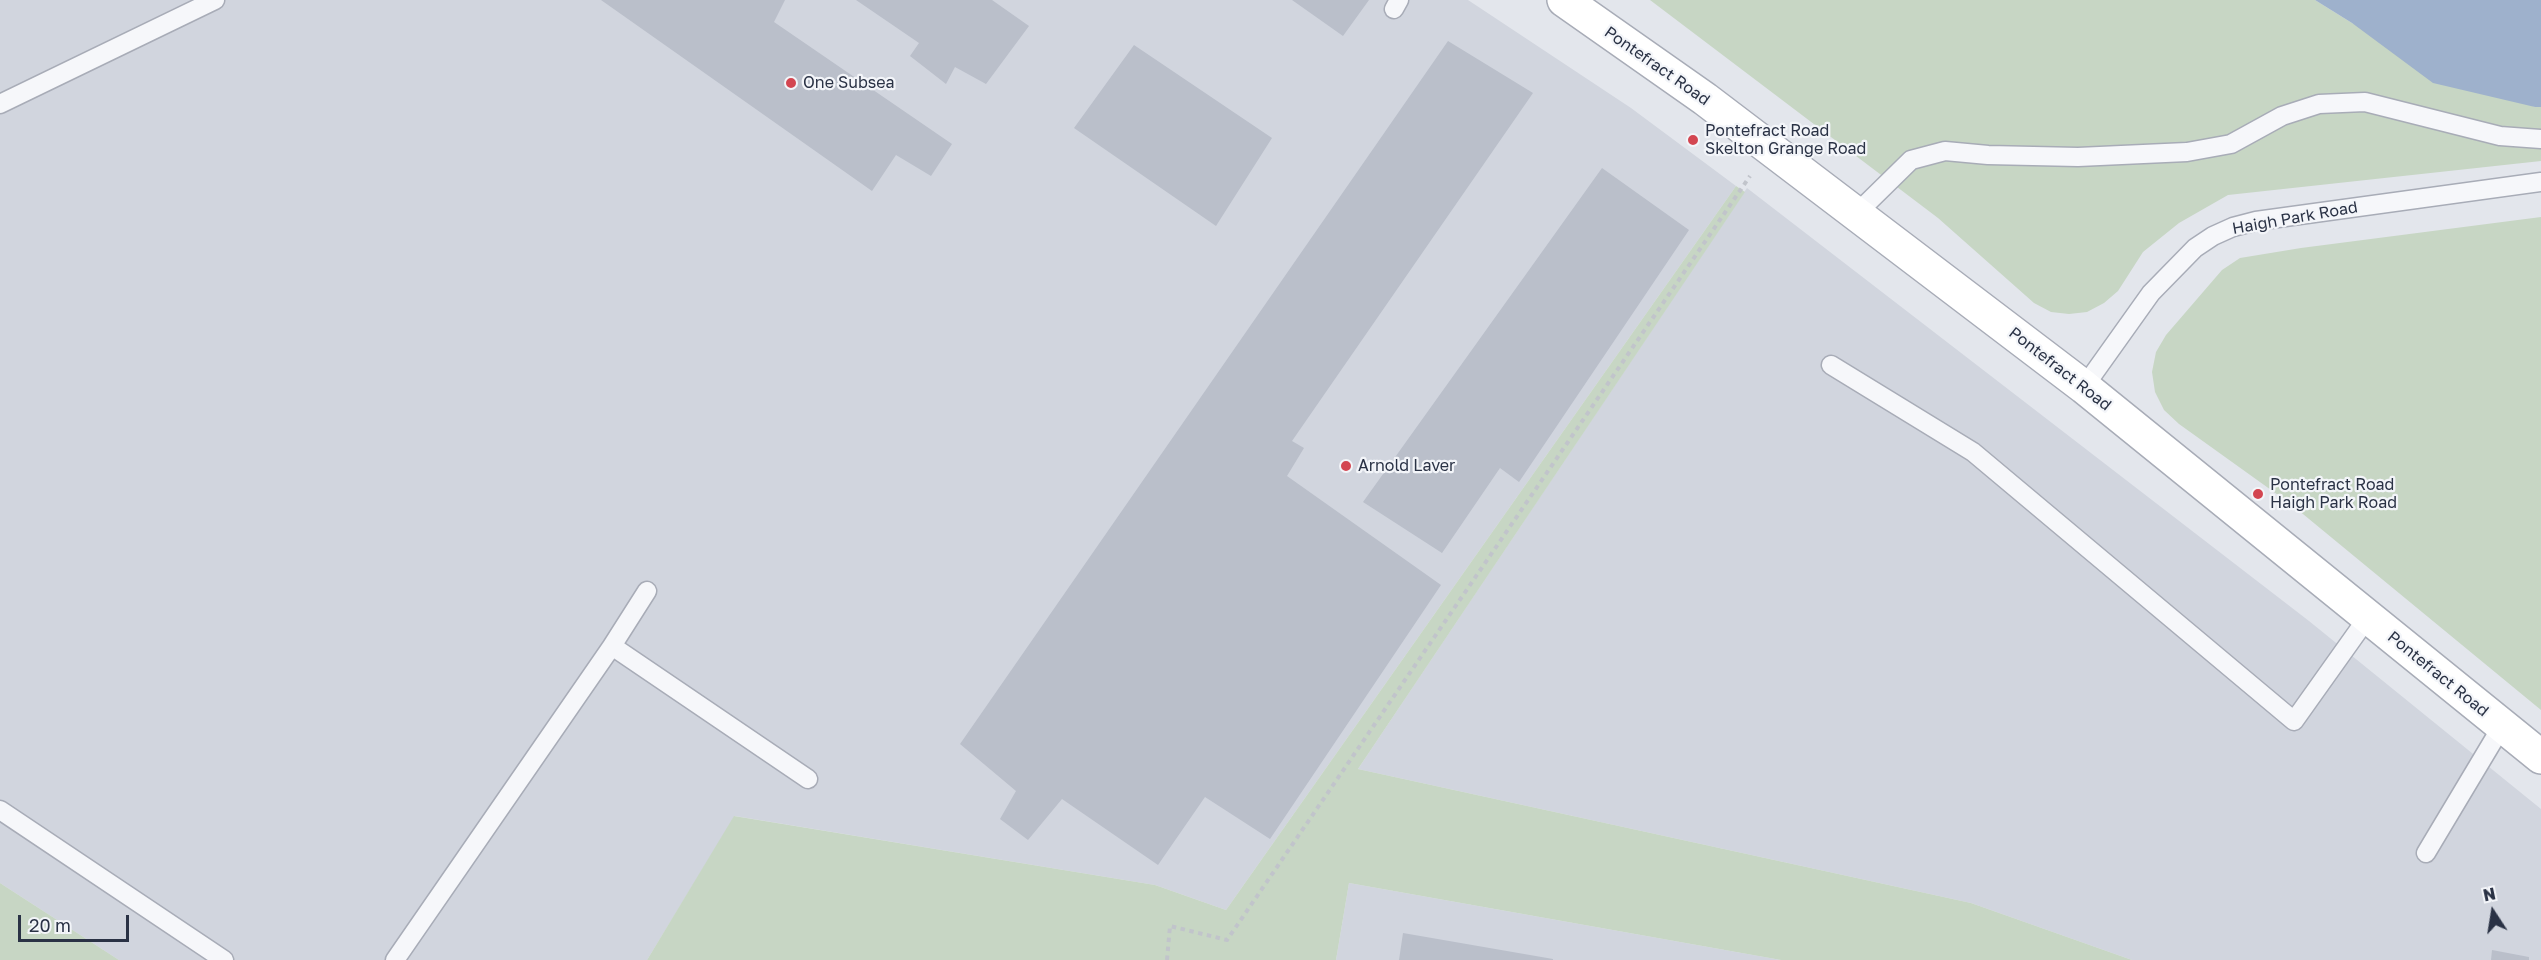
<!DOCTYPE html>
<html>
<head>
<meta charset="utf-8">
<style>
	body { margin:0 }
	#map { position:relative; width:2541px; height:960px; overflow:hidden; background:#e3e6ec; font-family:"Golos Text",sans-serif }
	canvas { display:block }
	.north { position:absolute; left:2463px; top:882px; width:60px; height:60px; -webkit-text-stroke:4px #f3f5f9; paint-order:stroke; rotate:348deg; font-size:16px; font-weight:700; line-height:24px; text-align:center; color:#2a3245 }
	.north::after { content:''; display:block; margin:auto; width:21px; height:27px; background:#2a3245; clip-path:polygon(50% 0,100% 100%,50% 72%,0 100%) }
	.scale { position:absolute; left:18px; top:915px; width:111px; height:27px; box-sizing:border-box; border:3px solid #2a3245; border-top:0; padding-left:8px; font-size:18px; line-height:21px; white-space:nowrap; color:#2a3245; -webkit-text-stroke:4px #f3f5f9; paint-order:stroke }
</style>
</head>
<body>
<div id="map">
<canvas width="2541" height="960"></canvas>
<div class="north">N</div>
<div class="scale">20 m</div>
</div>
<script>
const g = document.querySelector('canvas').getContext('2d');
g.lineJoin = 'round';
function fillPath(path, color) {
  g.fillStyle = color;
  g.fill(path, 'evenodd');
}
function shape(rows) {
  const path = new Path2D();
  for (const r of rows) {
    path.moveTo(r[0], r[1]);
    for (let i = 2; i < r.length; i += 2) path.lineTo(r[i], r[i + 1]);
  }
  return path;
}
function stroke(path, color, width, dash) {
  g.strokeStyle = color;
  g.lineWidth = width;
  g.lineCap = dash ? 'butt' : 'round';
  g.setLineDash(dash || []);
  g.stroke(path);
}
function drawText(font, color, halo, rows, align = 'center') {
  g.font = font + ' "Golos Text",sans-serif';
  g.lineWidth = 4.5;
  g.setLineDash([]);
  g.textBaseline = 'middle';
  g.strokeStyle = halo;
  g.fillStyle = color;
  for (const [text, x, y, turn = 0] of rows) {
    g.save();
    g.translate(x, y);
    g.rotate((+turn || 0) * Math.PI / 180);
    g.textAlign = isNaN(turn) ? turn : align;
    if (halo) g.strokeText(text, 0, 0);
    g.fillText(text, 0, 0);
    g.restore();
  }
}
const built = shape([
	[0,0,1468,0,1631,108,1736,186,1226,910,1155,885,735,816,647,960,119,960,0,883],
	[1747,188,2309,621,2541,809,2541,960,2132,960,1971,903,1358,769],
	[1349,883,1781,960,1336,960]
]);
const green = shape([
	[1650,0,2315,0,2352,23,2535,107,2541,107,2541,161,2228,195,2179,223,2143,252,2118,291,2104,303,2087,312,2069,314,2051,312,2034,303,1938,218],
	[1736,186,1745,192,1358,769,1971,903,2132,960,1781,960,1349,883,1336,960,647,960,734,816,1155,885,1226,910],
	[2541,217,2541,710,2292,505,2179,424,2164,410,2155,392,2152,372,2156,352,2166,335,2222,270,2240,258,2301,248],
	[0,883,119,960,0,960]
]);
const water = shape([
	[2315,0,2541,0,2541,107,2535,107,2433,83,2352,23]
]);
const building = shape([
	[601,0,785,0,774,22,952,144,931,176,896,155,872,191],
	[856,0,992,0,1029,26,986,84,955,67,946,84,910,56,919,43],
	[1292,0,1369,0,1343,36],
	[1448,41,1533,93,1292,441,1304,448,1287,476,1441,585,1270,839,1205,797,1158,865,1062,799,1028,840,1000,819,1016,791,960,744],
	[1134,45,1272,138,1216,226,1074,128],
	[1602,168,1689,230,1519,482,1500,468,1442,553,1363,502],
	[1403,933,1553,959,1553,960,1399,960],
	[2492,950,2529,957,2529,960,2491,960]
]);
const path = shape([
	[1167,960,1170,926,1227,940,1750,176]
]);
const service = shape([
	[1394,9,1399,0],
	[0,104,215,0],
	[1856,214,1911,160,1945,151,1988,155,2078,157,2187,152,2231,144,2282,116,2319,104,2365,102,2500,136,2541,139],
	[1831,365,1973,452,2294,721,2368,617],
	[2084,387,2151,293,2195,248,2213,236,2233,227,2256,221,2541,182],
	[612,646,647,591],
	[0,810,224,960],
	[2426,853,2502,726],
	[395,960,612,646,808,779]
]);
const secondary = shape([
	[1564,0,1705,99,2084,387,2541,757]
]);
const markers = [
	[791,83,6,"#d34651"],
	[1693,140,6,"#d34651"],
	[1346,466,6,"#d34651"],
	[2258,494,6,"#d34651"]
];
const streetNames = [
	["Pontefract Road",1657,66,35],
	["Haigh Park Road",2295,218,-10],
	["Pontefract Road",2060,369,38],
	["Pontefract Road",2438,674,39]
];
const poiNames = [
	["One Subsea",803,83],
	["Pontefract Road",1705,131],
	["Skelton Grange Road",1705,149],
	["Arnold Laver",1358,466],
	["Pontefract Road",2270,485],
	["Haigh Park Road",2270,503]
];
fillPath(built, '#d1d5de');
fillPath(green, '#c7d6c4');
fillPath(water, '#9eb1cc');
fillPath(building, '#babfca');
stroke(service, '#a8acb7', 21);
stroke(secondary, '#a8acb7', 36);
stroke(path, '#c1c4cb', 4, [4.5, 4.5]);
stroke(service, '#f6f7fa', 18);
stroke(secondary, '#fff', 33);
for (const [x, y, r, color] of markers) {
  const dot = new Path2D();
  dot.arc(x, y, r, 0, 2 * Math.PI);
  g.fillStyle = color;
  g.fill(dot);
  stroke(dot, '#f3f5f9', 2);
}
drawText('16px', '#2a3245', '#f3f5f9', streetNames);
drawText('16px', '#2a3245', '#f3f5f9', poiNames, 'left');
</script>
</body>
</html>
